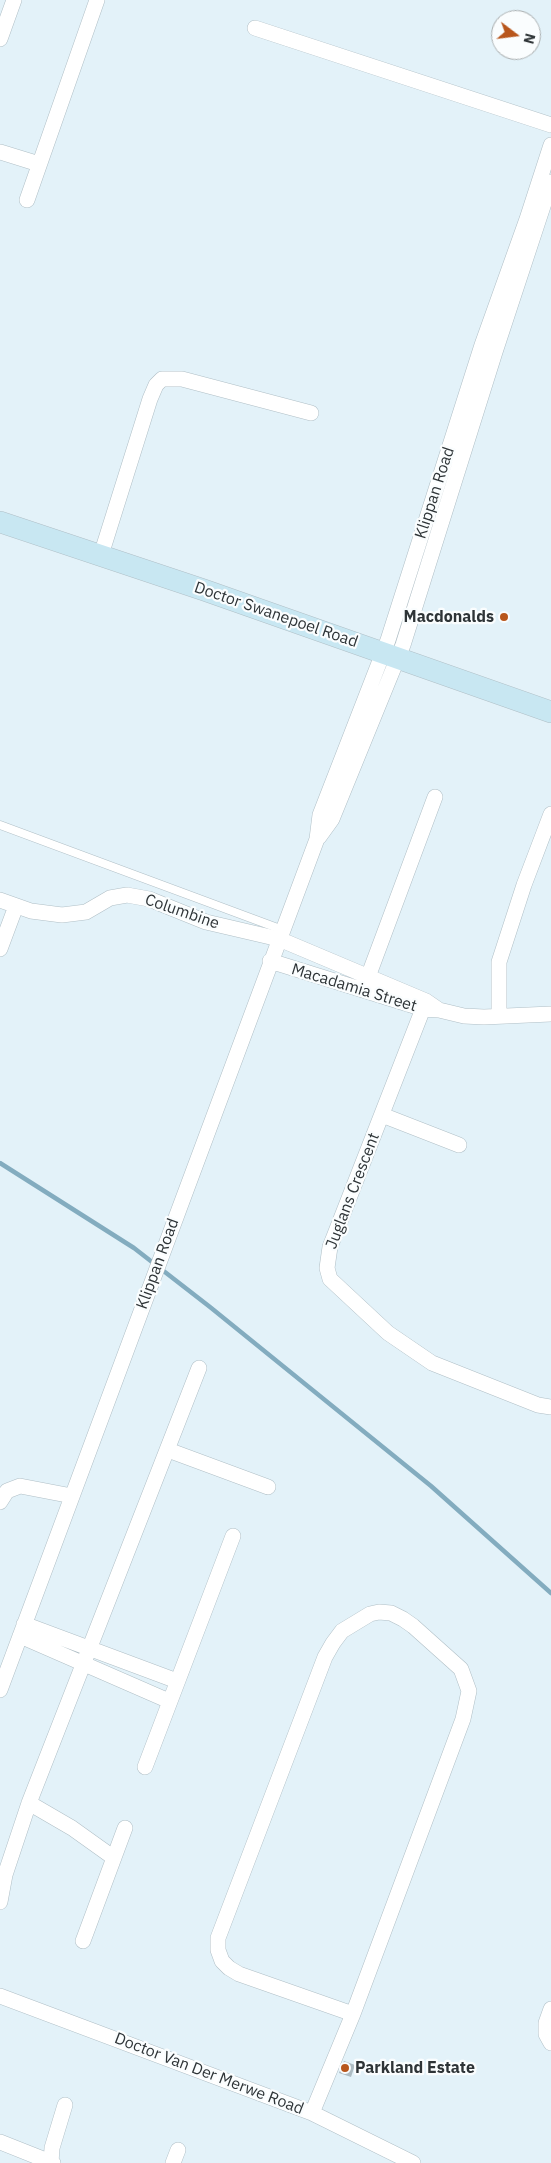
<!DOCTYPE html>
<html>
<head>
<meta charset="utf-8">
<style>
	body { margin:0 }
	#map { position:relative; width:551px; height:2163px; overflow:hidden; background:#e3f2f9; font-family:"IBM Plex Sans",sans-serif }
	canvas { display:block }
	.north { position:absolute; left:491px; top:10px; width:50px; height:50px; box-sizing:border-box; background:#fafdfe; border:1px solid #a8adae; border-radius:50%; rotate:105deg; font-size:14px; font-weight:700; line-height:20px; text-align:center; color:#2e3437 }
	.north::after { content:''; display:block; margin:auto; width:18px; height:22px; background:#b8561c; clip-path:polygon(50% 0,100% 100%,50% 72%,0 100%) }
</style>
</head>
<body>
<div id="map">
<canvas width="551" height="2163"></canvas>
<div class="north">N</div>
</div>
<script>
const g = document.querySelector('canvas').getContext('2d');
g.lineJoin = 'round';
function shape(rows) {
  const path = new Path2D();
  for (const r of rows) {
    path.moveTo(r[0], r[1]);
    for (let i = 2; i < r.length; i += 2) path.lineTo(r[i], r[i + 1]);
  }
  return path;
}
function stroke(path, color, width, dash) {
  g.strokeStyle = color;
  g.lineWidth = width;
  g.lineCap = dash ? 'butt' : 'round';
  g.setLineDash(dash || []);
  g.stroke(path);
}
function fillPath(path, color) {
  g.fillStyle = color;
  g.fill(path, 'evenodd');
}
function drawText(font, color, halo, rows, align = 'center') {
  g.font = font + ' "IBM Plex Sans",sans-serif';
  g.lineWidth = 4.5;
  g.setLineDash([]);
  g.textBaseline = 'middle';
  g.strokeStyle = halo;
  g.fillStyle = color;
  for (const [text, x, y, turn = 0] of rows) {
    g.save();
    g.translate(x, y);
    g.rotate((+turn || 0) * Math.PI / 180);
    g.textAlign = isNaN(turn) ? turn : align;
    if (halo) g.strokeText(text, 0, 0);
    g.fillText(text, 0, 0);
    g.restore();
  }
}
const stream = shape([
	[0,1163,134,1248,210,1307,431,1486,551,1593]
]);
const building = shape([
	[344,2061,355,2065,351,2077,339,2073]
]);
const service = shape([
	[0,825,283,930]
]);
const minor = shape([
	[255,28,551,125],
	[0,39,14,0],
	[0,152,39,164],
	[27,200,97,0],
	[101,555,150,399,156,385,162,379,182,379,311,413],
	[319,837,332,819,403,645,495,352,551,182],
	[0,900,31,911,62,915,86,912,110,898,127,895,149,899,206,922,279,939,426,1001,439,1010],
	[0,949,16,906],
	[270,961,424,1009,439,1010,464,1016,484,1017,551,1014],
	[368,977,435,797],
	[426,1001,330,1247,327,1268,330,1279,388,1333,432,1363,538,1405,551,1407],
	[499,1016,499,962,524,885,551,814],
	[382,1115,459,1145],
	[168,1450,268,1487],
	[0,1502,7,1491,20,1486,72,1496],
	[24,1624,177,1681],
	[20,1636,169,1701],
	[0,1690,317,839,320,815,388,640,482,345,527,219,551,145],
	[145,1767,233,1536],
	[29,1803,72,1828,114,1858],
	[0,1902,5,1875,29,1803,199,1368],
	[83,1941,125,1828],
	[0,1996,312,2113,413,2163],
	[551,2009,546,2023,546,2034,551,2043],
	[312,2113,353,2014,463,1719,469,1691,461,1669,413,1626,403,1619,391,1613,379,1612,370,1614,342,1631,333,1643,325,1657,218,1938,218,1950,222,1961,229,1968,239,1974,353,2014],
	[0,2142,53,2163],
	[51,2163,52,2148,65,2105],
	[173,2163,178,2150]
]);
const secondary = shape([
	[0,522,204,590,551,712]
]);
const markers = [
	[504,617,5,"#b8561c"],
	[345,2068,5,"#b8561c"]
];
const streetNames = [
	["Klippan Road",435,493,-72],
	["Doctor Swanepoel Road",276,615,19],
	["Columbine",182,912,19],
	["Macadamia Street",354,988,17],
	["Juglans Crescent",353,1191,-69],
	["Klippan Road",158,1264,-70],
	["Doctor Van Der Merwe Road",209,2074,21]
];
const poiNames = [
	["Macdonalds",494,617],
	["Parkland Estate",355,2068,"left"]
];
stroke(stream, '#83acbf', 4.5);
fillPath(building, '#adbcc3');
stroke(service, '#b0bfc6', 9);
stroke(minor, '#b0bfc6', 16);
stroke(secondary, '#b0bfc6', 22);
stroke(service, '#fff', 8);
stroke(minor, '#fff', 15);
stroke(secondary, '#c8e7f2', 21);
for (const [x, y, r, color] of markers) {
  const dot = new Path2D();
  dot.arc(x, y, r, 0, 2 * Math.PI);
  g.fillStyle = color;
  g.fill(dot);
  stroke(dot, '#fafdfe', 2);
}
drawText('16px', '#2e3437', '#fafdfe', streetNames);
drawText('bold 16px', '#2e3437', '#fafdfe', poiNames, 'right');
</script>
</body>
</html>
